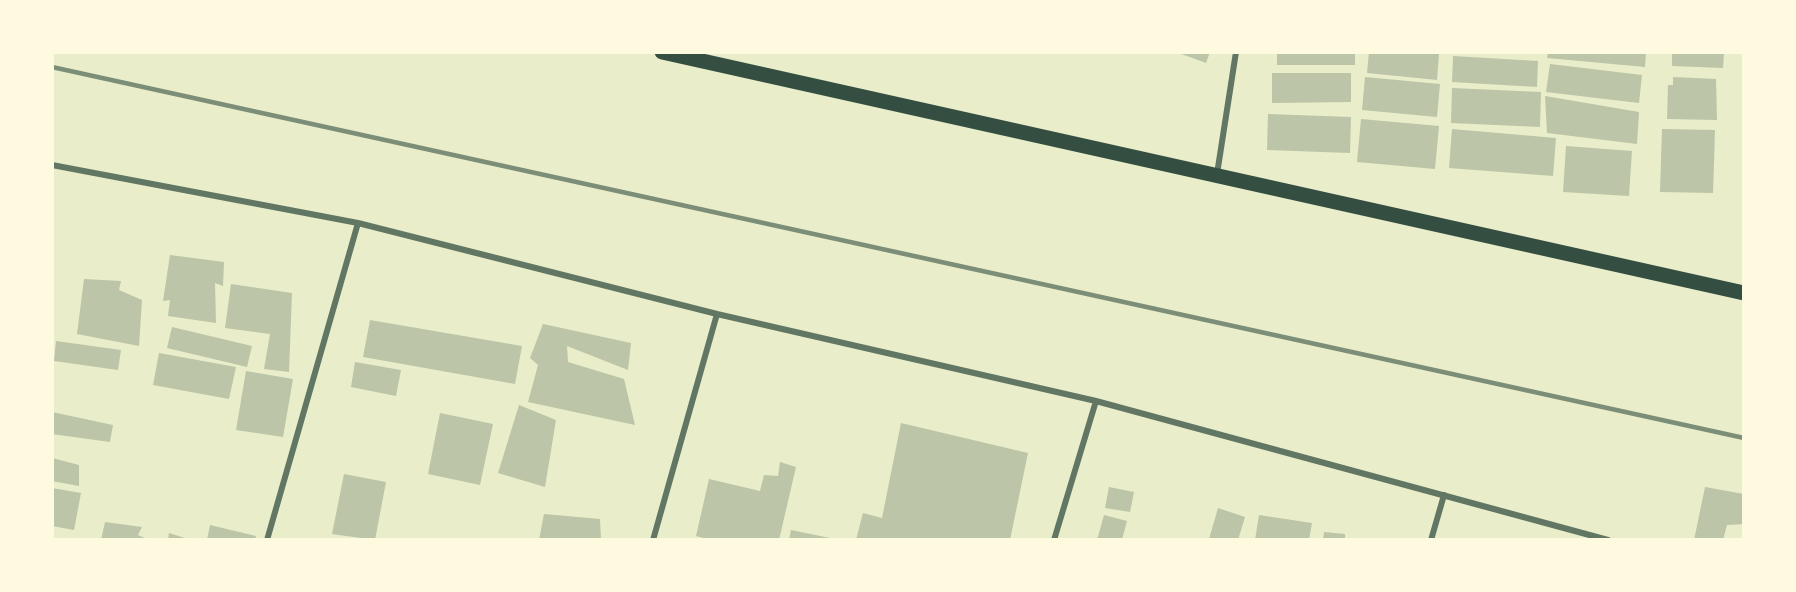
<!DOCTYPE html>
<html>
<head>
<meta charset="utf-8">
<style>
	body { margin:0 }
	#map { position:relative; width:1796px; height:592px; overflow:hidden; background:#e9edc9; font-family:Lato,sans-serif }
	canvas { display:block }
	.frame { position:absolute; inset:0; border:54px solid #fefae0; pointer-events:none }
</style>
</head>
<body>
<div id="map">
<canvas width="1796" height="592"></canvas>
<div class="frame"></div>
</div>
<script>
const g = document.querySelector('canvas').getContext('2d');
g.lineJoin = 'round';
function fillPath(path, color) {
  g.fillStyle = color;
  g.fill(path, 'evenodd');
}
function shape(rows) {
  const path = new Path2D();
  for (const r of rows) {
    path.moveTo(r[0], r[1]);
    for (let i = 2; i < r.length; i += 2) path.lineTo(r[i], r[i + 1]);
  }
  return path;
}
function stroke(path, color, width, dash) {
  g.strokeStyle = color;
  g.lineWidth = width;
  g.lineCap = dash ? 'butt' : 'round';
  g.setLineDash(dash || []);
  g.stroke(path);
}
const building = shape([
	[1176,52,1210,52,1206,63],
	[1277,52,1355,52,1355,65,1277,65],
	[1369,52,1439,54,1437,80,1367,73],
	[1548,52,1646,52,1645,67,1547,58],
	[1672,52,1724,52,1723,68,1672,66],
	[1453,56,1538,61,1537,87,1452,82],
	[1550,64,1642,75,1639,103,1546,92],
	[1272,73,1351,73,1351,102,1272,103],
	[1365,77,1440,84,1437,117,1362,110],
	[1673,77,1716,79,1717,120,1667,119,1668,85,1673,85],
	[1452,88,1541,92,1540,127,1451,123],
	[1545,96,1639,112,1637,144,1547,133],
	[1268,114,1351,117,1350,153,1267,150],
	[1361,119,1439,126,1435,169,1357,162],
	[1452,129,1556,138,1553,176,1449,168],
	[1662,129,1715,130,1713,193,1660,192],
	[1566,146,1632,151,1629,196,1563,192],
	[170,255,224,262,223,286,215,283,216,323,168,316,170,300,163,301],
	[84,279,121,281,119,290,142,300,139,346,77,334],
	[231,284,292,293,289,372,264,369,270,334,225,328],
	[370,320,522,346,515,384,363,357],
	[543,324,631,343,628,370,567,346,568,362,624,379,635,425,528,402,538,365,530,358],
	[172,327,252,346,247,367,167,348],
	[56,341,121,350,118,370,54,361],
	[159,353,236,367,229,399,153,385],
	[355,362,401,370,396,396,351,387],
	[246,371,293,379,283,437,236,430],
	[519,405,556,420,545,487,498,473],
	[52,412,113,425,110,442,52,434],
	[440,413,493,424,480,485,428,474],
	[901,423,1028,453,1010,540,856,540,863,513,882,518],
	[52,458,79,465,79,486,52,481],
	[780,462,796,467,779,540,711,540,696,536,709,479,760,491,764,475,778,476],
	[344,474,386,482,375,540,332,534],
	[1109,487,1134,492,1130,512,1105,508],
	[1705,487,1744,494,1744,524,1727,525,1723,540,1694,540],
	[52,488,81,493,74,530,52,526],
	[1218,508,1245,517,1238,540,1209,539],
	[544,514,600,519,601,540,539,540],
	[1104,515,1127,521,1122,540,1097,540],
	[1259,515,1312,523,1309,540,1255,540],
	[105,522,142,527,138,535,149,540,101,540],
	[210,525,256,536,255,540,207,540],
	[791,530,830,538,829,540,789,540],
	[1324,532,1345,534,1345,540,1323,540],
	[169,533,188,539,188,540,168,540]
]);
const minor = shape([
	[52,165,358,223,717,314,1096,401,1608,540],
	[1217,174,1236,52],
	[267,540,358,223],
	[653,540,717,314],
	[1054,540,1096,401],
	[1431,540,1444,495]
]);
const primary = shape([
	[662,52,1744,293]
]);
const rail = shape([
	[52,67,1744,438]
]);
fillPath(building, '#bcc5a7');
stroke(minor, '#617663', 6);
stroke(primary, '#344e41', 15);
stroke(rail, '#7c8e77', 4.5);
</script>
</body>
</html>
